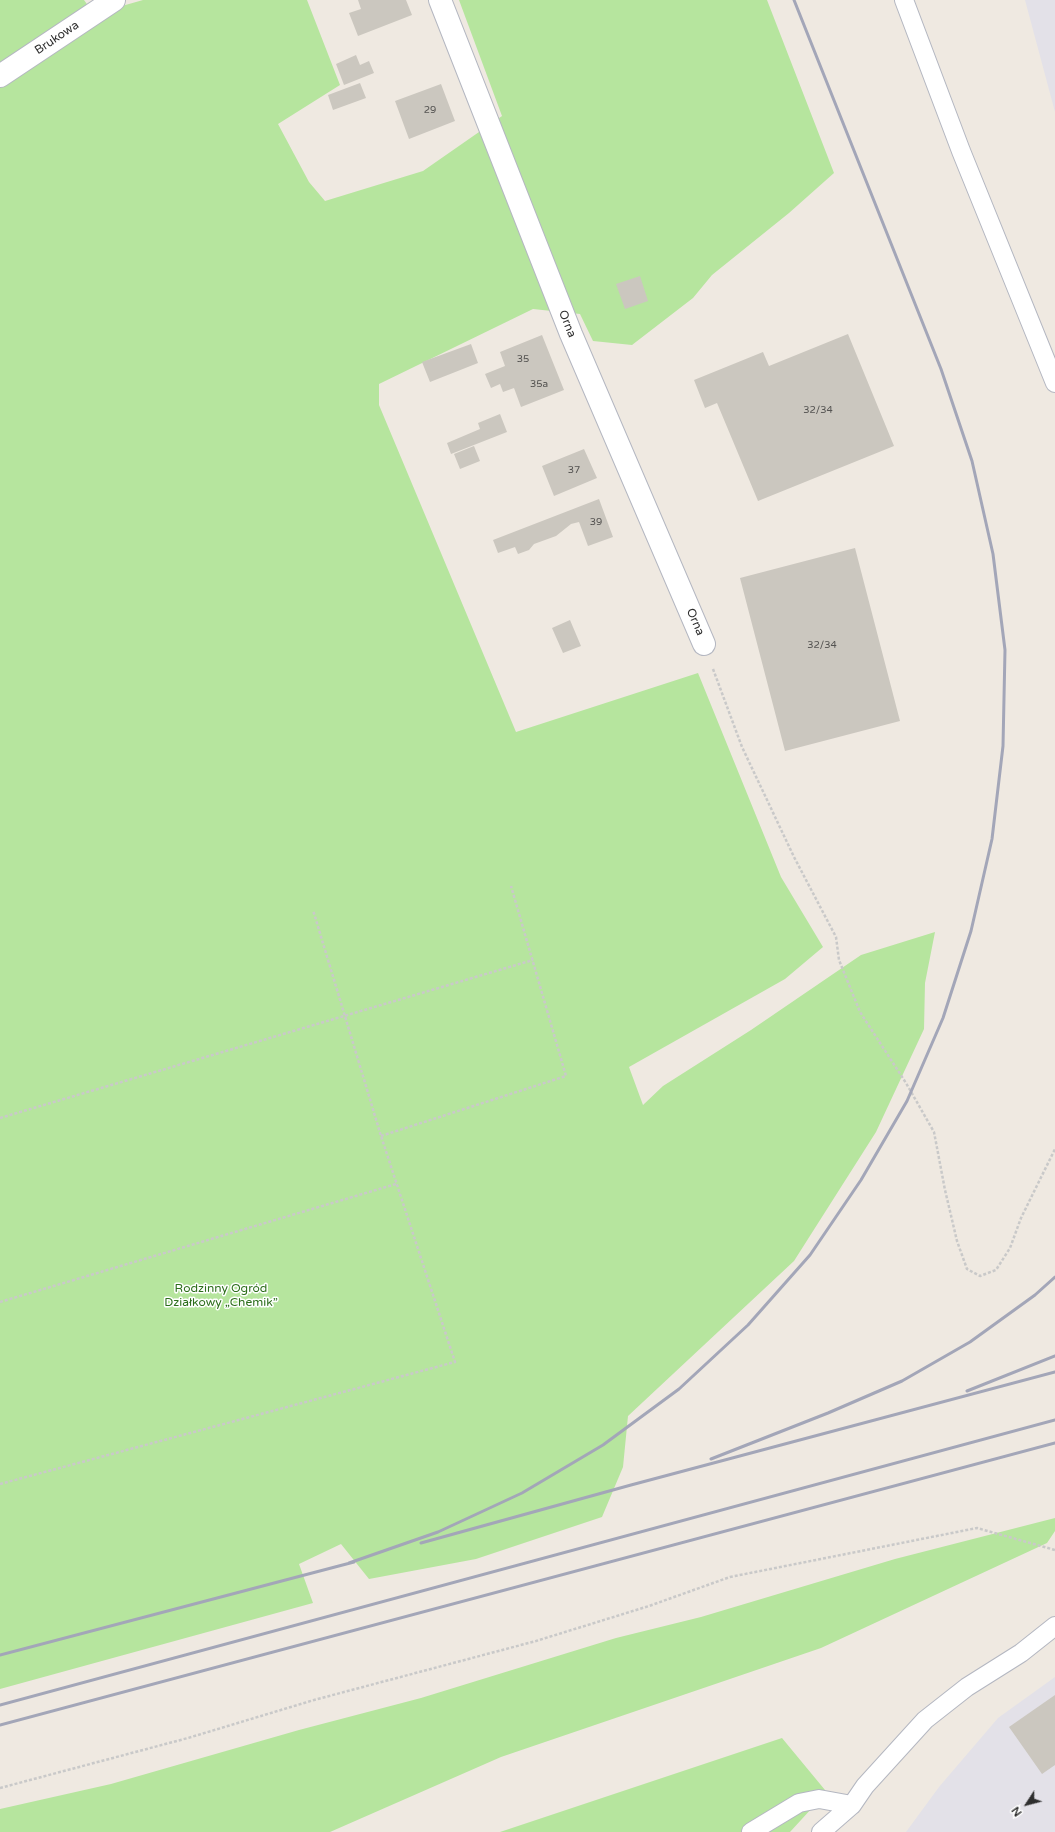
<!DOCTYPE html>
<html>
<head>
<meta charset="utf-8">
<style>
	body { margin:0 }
	#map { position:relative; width:1055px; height:1832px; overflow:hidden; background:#efe9e1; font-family:"Varela Round",sans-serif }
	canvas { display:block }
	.north { position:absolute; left:1007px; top:1784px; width:40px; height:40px; -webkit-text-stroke:3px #fff; paint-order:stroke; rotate:234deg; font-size:11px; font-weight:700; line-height:16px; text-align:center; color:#2e2e2e }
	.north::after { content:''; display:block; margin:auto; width:14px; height:18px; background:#2e2e2e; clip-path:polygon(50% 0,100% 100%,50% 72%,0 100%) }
</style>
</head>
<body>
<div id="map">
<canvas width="1055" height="1832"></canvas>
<div class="north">N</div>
</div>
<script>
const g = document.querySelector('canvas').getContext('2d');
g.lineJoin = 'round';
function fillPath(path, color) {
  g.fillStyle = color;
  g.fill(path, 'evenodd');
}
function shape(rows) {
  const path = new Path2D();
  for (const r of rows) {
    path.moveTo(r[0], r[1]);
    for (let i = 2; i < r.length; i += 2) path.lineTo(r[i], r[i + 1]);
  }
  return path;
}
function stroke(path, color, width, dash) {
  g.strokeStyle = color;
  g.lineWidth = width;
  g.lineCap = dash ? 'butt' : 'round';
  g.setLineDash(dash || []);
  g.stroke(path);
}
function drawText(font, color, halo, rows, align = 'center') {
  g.font = font + ' "Varela Round",sans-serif';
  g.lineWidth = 3;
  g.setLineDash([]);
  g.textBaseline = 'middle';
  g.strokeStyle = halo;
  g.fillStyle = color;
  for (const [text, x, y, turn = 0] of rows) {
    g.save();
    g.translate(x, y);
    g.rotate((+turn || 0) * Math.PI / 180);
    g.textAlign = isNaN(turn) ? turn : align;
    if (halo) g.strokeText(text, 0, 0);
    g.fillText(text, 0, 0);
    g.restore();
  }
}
const industrial = shape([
	[1025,0,1055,0,1055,112],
	[1055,1677,1055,1832,906,1832,939,1787,998,1718]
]);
const green = shape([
	[0,0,84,0,94,14,143,0,307,0,340,85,278,124,309,182,325,201,423,171,502,116,459,0,767,0,834,173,789,213,712,275,693,298,632,345,593,341,580,314,533,309,379,384,379,405,516,732,698,673,781,877,823,947,785,979,629,1067,643,1105,663,1086,751,1030,861,955,935,932,925,983,924,1029,876,1132,794,1261,628,1416,623,1467,602,1517,476,1559,369,1579,341,1544,299,1564,313,1603,0,1689],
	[1055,1518,1055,1531,1047,1543,821,1648,501,1757,330,1832,0,1832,0,1809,111,1784,299,1730,421,1698,616,1638,701,1617,895,1559],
	[782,1738,825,1790,812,1808,790,1832,500,1832]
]);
const building = shape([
	[358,0,406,0,412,15,358,36,349,13,361,9],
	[356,55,360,65,369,61,374,73,344,85,336,64],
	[360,83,366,98,333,110,328,95],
	[441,84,455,121,409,139,395,101],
	[640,276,648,301,625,309,616,284],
	[848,334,894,446,758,501,717,403,705,408,694,380,763,352,769,366],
	[542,335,564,390,521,407,514,388,503,392,500,384,491,388,485,374,505,366,500,352],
	[471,344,478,363,430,382,422,362],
	[500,414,507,432,451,454,447,443,480,429,478,423],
	[474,446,480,461,460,469,454,454],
	[584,449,597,478,554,496,542,466],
	[599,499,613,537,588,546,579,522,571,524,556,536,534,544,529,550,518,554,515,547,498,553,493,540],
	[855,548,900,721,785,751,740,578],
	[570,620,581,646,563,653,552,628],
	[1055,1695,1055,1765,1042,1774,1009,1727]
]);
const path = shape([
	[713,669,742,747,794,857,836,937,839,960,860,1012,906,1083,934,1132,945,1190,957,1241,967,1269,980,1276,996,1270,1010,1248,1021,1218,1055,1149],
	[0,1118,533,960],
	[381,1136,566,1076,511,886],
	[0,1302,396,1184],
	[0,1484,455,1362,381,1136,313,910],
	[0,1788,188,1738,314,1700,536,1641,649,1606,730,1577,977,1528,1055,1550]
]);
const service = shape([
	[904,0,961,151,1055,383],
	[751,1832,799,1803,819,1799,852,1805,865,1786,925,1720,967,1687,1021,1653,1055,1626],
	[821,1832,852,1805]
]);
const minor = shape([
	[440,0,571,334,704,644],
	[0,76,114,0]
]);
const rail = shape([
	[967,1391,1055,1356],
	[711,1459,828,1413,902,1381,970,1342,1035,1295,1055,1277],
	[421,1543,631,1485,1055,1372],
	[349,1563,438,1532,522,1493,603,1445,679,1389,748,1325,810,1255,861,1180,907,1101,943,1018,971,931,992,839,1003,746,1005,650,993,554,972,461,941,369,794,0],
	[0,1655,354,1562],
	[0,1705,1055,1420],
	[0,1725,1055,1443]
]);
const numberNames = [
	["29",430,110],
	["35",523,359],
	["35a",539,384],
	["32/34",818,410],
	["37",574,470],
	["39",596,522],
	["32/34",822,645]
];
const streetNames = [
	["Brukowa",57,38,-34],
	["Orna",567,324,68],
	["Orna",695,622,67]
];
const parkNames = [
	["Rodzinny Ogród",221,1289],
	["Działkowy „Chemik”",221,1303]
];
fillPath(industrial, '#e3e1e8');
fillPath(green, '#b6e59e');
fillPath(building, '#cbc7bf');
stroke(service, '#b4b7c1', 20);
stroke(minor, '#b4b7c1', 24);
stroke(path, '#c9c9c9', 2.5, [3, 2]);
stroke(service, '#fff', 18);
stroke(minor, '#fff', 22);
stroke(rail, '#a3a6b8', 3);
drawText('10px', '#555452', null, numberNames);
drawText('12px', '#2e2e2e', '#fff', streetNames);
drawText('12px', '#2c6e1b', '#fff', parkNames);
</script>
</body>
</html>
